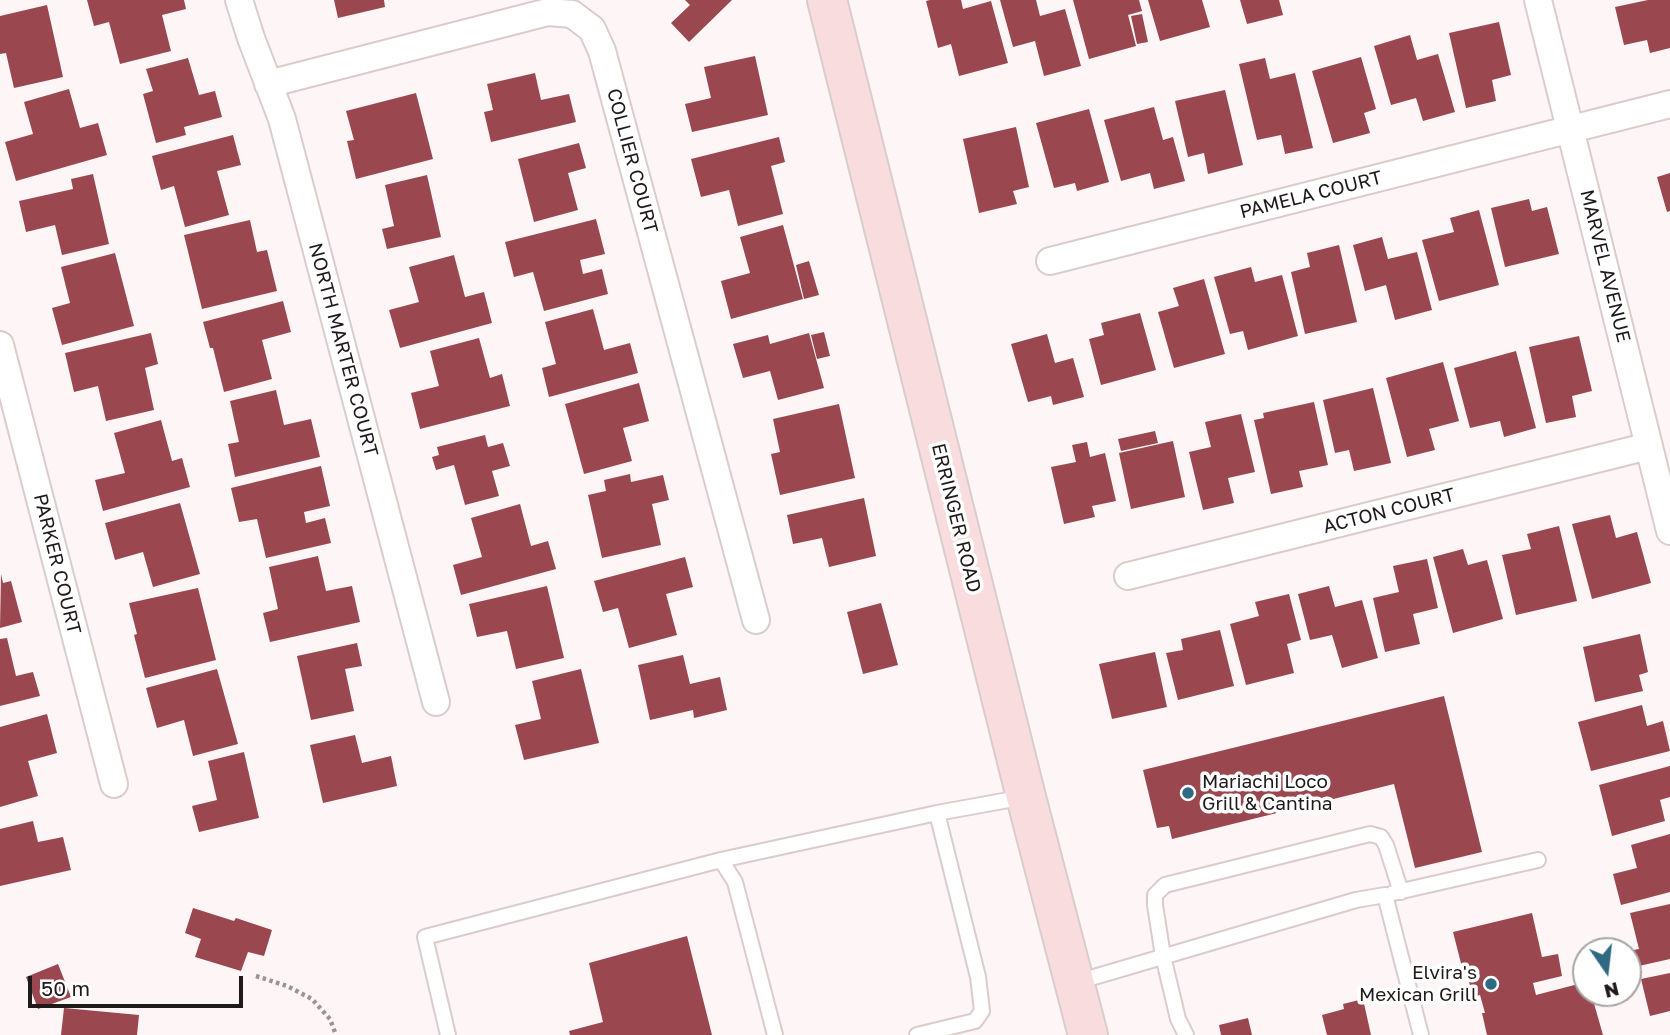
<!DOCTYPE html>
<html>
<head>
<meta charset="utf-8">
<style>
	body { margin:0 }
	#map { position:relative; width:1670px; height:1035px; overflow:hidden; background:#fef6f6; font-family:"Golos Text",sans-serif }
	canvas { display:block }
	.north { position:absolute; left:1572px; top:937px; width:70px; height:70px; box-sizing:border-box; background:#fff; border:2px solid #a5a3a3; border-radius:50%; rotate:166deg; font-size:19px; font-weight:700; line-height:28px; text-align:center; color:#1f1a1a }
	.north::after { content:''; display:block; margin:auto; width:24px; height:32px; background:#2e6b82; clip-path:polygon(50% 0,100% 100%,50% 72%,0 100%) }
	.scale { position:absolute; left:28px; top:976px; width:215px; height:32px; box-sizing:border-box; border:4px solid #1f1a1a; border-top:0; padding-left:9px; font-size:21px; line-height:24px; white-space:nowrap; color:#1f1a1a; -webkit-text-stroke:5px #fff; paint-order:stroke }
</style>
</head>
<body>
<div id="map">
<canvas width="1670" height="1035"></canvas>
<div class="north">N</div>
<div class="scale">50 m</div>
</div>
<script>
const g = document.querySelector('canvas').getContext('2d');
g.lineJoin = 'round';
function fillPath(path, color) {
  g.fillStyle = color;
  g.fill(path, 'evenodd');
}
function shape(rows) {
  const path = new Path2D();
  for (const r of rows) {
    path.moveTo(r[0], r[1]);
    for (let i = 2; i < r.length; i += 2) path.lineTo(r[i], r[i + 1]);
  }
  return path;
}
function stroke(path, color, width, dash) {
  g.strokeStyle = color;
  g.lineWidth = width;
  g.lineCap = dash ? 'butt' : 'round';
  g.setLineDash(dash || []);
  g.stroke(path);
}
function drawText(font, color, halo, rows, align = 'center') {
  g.font = font + ' "Golos Text",sans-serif';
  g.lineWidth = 7;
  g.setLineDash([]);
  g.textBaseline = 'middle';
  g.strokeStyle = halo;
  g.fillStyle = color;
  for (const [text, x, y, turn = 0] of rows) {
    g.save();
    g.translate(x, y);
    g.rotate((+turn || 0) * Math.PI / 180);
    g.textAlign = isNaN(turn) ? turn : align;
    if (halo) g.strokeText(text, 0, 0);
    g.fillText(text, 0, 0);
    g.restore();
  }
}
const building = shape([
	[87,0,184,0,186,9,162,15,171,51,120,64,109,22,94,26],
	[334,0,384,0,385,7,338,18],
	[685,0,732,0,689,42,671,23,690,5],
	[930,0,961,0,963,9,991,1,1008,63,959,76,951,44,938,48,926,1],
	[1000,0,1036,0,1040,16,1065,9,1081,66,1044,76,1035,41,1013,47],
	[1073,0,1139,0,1142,11,1128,15,1136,46,1089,59],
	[1148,0,1202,0,1210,27,1160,41],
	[1240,0,1279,0,1283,15,1247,24],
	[1648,0,1670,0,1670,48,1650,53,1647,40,1624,45,1615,7],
	[47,5,63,77,14,88,6,53,0,54,0,16],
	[1142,14,1148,42,1137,44,1131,16],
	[1499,22,1511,75,1492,80,1496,101,1466,108,1449,33],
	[1410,35,1417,60,1438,54,1455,112,1423,121,1416,98,1391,105,1374,46],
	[755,56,768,115,692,132,685,104,711,98,704,67],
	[1361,57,1376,109,1364,113,1370,133,1333,143,1312,71],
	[188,58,199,95,215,91,222,117,184,127,186,135,156,143,143,94,153,91,146,69],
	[1265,58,1270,79,1295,73,1313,148,1285,154,1281,135,1257,140,1239,64],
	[535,73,541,100,569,94,576,122,491,142,484,112,493,110,487,84],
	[69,89,80,128,98,123,107,155,16,181,5,142,33,134,24,102],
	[1225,90,1243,165,1208,174,1204,153,1188,157,1175,101],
	[416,93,433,159,356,179,347,141,354,140,346,111],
	[1154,107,1163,140,1173,137,1185,181,1154,189,1150,173,1121,181,1104,120],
	[1089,109,1109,182,1077,191,1075,183,1054,188,1036,123],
	[1016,127,1029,187,1013,191,1017,204,979,213,963,139],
	[233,135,241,165,217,171,229,215,185,227,174,186,161,190,152,156],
	[779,137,785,162,771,166,783,214,738,226,729,190,701,197,691,159],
	[579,143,586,168,568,173,578,210,534,222,518,159],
	[1670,173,1670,211,1667,212,1657,177],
	[93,174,109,244,62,255,55,225,26,232,19,201,73,189,71,179],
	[427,175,441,237,387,249,382,229,394,226,385,185],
	[1529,199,1532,211,1547,207,1559,254,1505,267,1491,208],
	[1479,210,1499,285,1439,301,1422,240,1454,232,1450,218],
	[596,219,605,254,580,260,583,274,602,269,608,294,544,311,533,272,514,277,505,242],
	[250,220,257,252,267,250,277,291,202,309,184,235],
	[783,225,803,299,731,319,721,281,750,273,740,237],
	[1382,237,1388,259,1417,252,1432,310,1395,320,1386,285,1365,291,1353,245],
	[1339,245,1357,322,1305,334,1291,272,1310,267,1307,253],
	[115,253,134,326,62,345,52,308,70,303,61,267],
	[454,255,465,297,484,292,492,323,400,348,389,310,419,302,409,267],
	[809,261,819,295,804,299,796,265],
	[1251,267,1255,282,1282,275,1298,336,1248,350,1243,331,1230,334,1214,277],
	[1204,279,1225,354,1174,368,1158,312,1179,306,1173,288],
	[283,301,291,332,262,340,272,379,224,392,213,348,210,348,203,322],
	[593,309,604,350,630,343,638,373,549,397,542,368,556,364,545,322],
	[1140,313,1156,370,1101,385,1089,339,1104,335,1101,323],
	[824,332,830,356,817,359,811,335],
	[151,333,158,364,145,368,154,410,106,421,98,386,74,392,65,353],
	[809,333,824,388,778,400,770,371,743,378,733,344,768,335,770,344],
	[1047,334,1055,363,1073,358,1084,397,1053,405,1051,396,1028,402,1011,344],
	[1579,336,1592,391,1572,396,1576,417,1546,423,1529,347],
	[479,338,490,378,502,374,510,406,420,429,411,393,439,386,430,351],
	[1516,351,1536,428,1504,437,1500,421,1470,428,1454,368],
	[1443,362,1459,421,1429,429,1435,450,1407,457,1386,378],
	[639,383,649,421,623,428,632,461,584,474,565,404],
	[1373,388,1391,463,1354,471,1349,450,1335,453,1323,400],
	[276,390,284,425,311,419,320,457,235,477,228,444,239,442,230,401],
	[1314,402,1328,465,1299,471,1303,487,1271,494,1254,420,1264,418,1263,413],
	[839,404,855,478,780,495,771,454,780,452,773,419],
	[1241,414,1255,472,1228,478,1234,503,1203,510,1189,452,1211,447,1205,422],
	[161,420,172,461,182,458,190,487,103,511,95,480,125,473,114,433],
	[1155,431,1158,443,1121,451,1118,439],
	[485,435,488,447,503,443,510,466,492,471,499,496,465,505,454,465,436,470,432,457,439,455,437,447],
	[1173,441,1185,497,1131,509,1119,453],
	[1087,442,1090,457,1105,453,1116,501,1092,506,1095,517,1064,524,1051,467,1076,462,1072,445],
	[321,466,330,506,304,512,306,523,325,518,331,543,266,558,257,519,239,522,231,488],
	[630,474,631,482,663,475,669,500,652,504,661,545,602,558,588,495,606,491,604,480],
	[864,498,876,556,829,567,822,538,793,544,787,515],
	[180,503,200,574,153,587,143,552,115,560,105,523],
	[520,504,531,546,548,541,556,569,461,595,453,565,482,557,471,518],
	[1610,515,1616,538,1637,532,1651,583,1592,599,1572,524],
	[1559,526,1577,601,1516,615,1502,555,1531,549,1527,534],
	[1463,549,1468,565,1487,560,1503,619,1453,633,1433,557],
	[318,556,326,591,352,586,360,622,270,642,263,613,278,609,269,567],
	[685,557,693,587,666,594,677,635,629,648,618,608,603,612,594,581],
	[1427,559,1438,608,1413,614,1420,644,1385,652,1373,598,1399,592,1393,566],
	[1,574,3,583,11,581,22,622,0,628],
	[547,586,564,658,516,669,507,631,477,637,469,604],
	[1329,586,1335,607,1362,600,1378,658,1342,668,1332,635,1310,640,1298,594],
	[198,588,216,660,145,678,134,635,137,634,129,603],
	[1289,594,1301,640,1287,644,1294,673,1246,685,1230,624,1259,616,1255,602],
	[881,603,898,665,863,674,847,612],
	[1220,630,1234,686,1178,700,1166,653,1183,650,1181,639],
	[1640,634,1648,672,1639,675,1643,691,1595,702,1583,647],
	[7,638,16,676,33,672,40,696,0,706,0,639],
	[357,643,362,666,345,669,354,711,311,720,297,656],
	[1155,652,1167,707,1112,719,1099,664],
	[683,655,690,684,720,677,727,710,694,718,693,710,650,720,638,665],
	[217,669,238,744,193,756,184,720,157,728,146,688],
	[581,669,599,743,524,760,515,725,541,719,532,681],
	[1444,696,1482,852,1415,868,1394,784,1172,839,1169,826,1157,828,1143,770],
	[1642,705,1647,726,1663,721,1670,751,1591,771,1578,722],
	[47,714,57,753,28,761,38,796,0,807,0,727],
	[355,735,362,763,391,756,397,786,323,803,310,745],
	[244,752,259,818,199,832,192,806,217,800,208,761],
	[1670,766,1670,797,1660,800,1665,821,1612,836,1599,785],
	[33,821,38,842,63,837,71,870,0,886,0,829],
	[1670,834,1670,892,1621,905,1613,874,1637,868,1631,845],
	[1670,904,1670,959,1630,968,1628,951,1639,949,1630,913],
	[193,908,234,921,236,918,272,930,264,956,248,952,241,971,195,957,201,939,185,933],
	[1532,913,1542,957,1558,954,1562,976,1533,983,1536,995,1586,982,1586,993,1591,993,1603,1035,1487,1035,1482,1013,1485,1013,1480,995,1473,997,1466,970,1463,971,1453,932],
	[687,936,712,1035,570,1035,569,1031,603,1022,589,963],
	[58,964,71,997,38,1009,26,977],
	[1670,973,1670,1011,1650,1016,1641,979],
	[1363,999,1371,1035,1327,1035,1322,1015,1344,1009,1343,1004],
	[64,1008,139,1015,137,1035,61,1035],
	[1248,1018,1252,1035,1221,1035,1219,1025]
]);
const path = shape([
	[256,976,287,986,312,999,330,1019,336,1035]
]);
const service = shape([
	[721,860,735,882,775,1035],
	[1393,893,1538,860],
	[1077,982,1356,900,1385,895,1421,1035],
	[448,1035,425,937,721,860,937,813,1025,797],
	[917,1035,975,1021,982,1011,978,977,937,813],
	[1186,1035,1178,1019,1163,956,1155,905,1155,895,1165,885,1370,834,1381,837,1386,845,1401,892]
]);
const minor = shape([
	[239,0,251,38,282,119,436,702],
	[1538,0,1670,531],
	[268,84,548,12,572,14,592,29,602,51,756,620],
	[1050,261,1670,104],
	[0,345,114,784],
	[1128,576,1649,446]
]);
const secondary = shape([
	[827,0,1026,797,1088,1035]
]);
const markers = [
	[1188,793,7,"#2e6b82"],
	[1491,984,7,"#2e6b82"]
];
const streetNames = [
	["COLLIER COURT",632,161,75],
	["PAMELA COURT",1311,195,-14],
	["MARVEL AVENUE",1605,266,76],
	["NORTH MARTER COURT",343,350,75],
	["ACTON COURT",1389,511,-14],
	["ERRINGER ROAD",956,518,76],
	["PARKER COURT",57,564,76]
];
const poiNames = [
	["Mariachi Loco",1202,782],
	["Grill & Cantina",1202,804],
	["Elvira's",1477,973,"right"],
	["Mexican Grill",1477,995,"right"]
];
fillPath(building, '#9a4750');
stroke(service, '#dacccd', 18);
stroke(minor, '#dacccd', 30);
stroke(secondary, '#dacccd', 42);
stroke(path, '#9a9494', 4.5, [3.5, 3.5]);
stroke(service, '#fff', 14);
stroke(minor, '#fff', 26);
stroke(secondary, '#f9dcde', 38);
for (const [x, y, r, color] of markers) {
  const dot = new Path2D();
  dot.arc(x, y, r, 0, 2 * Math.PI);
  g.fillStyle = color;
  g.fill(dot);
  stroke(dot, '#fff', 2.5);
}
drawText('19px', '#1f1a1a', '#fff', streetNames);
drawText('19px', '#1f1a1a', '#fff', poiNames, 'left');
</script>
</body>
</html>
